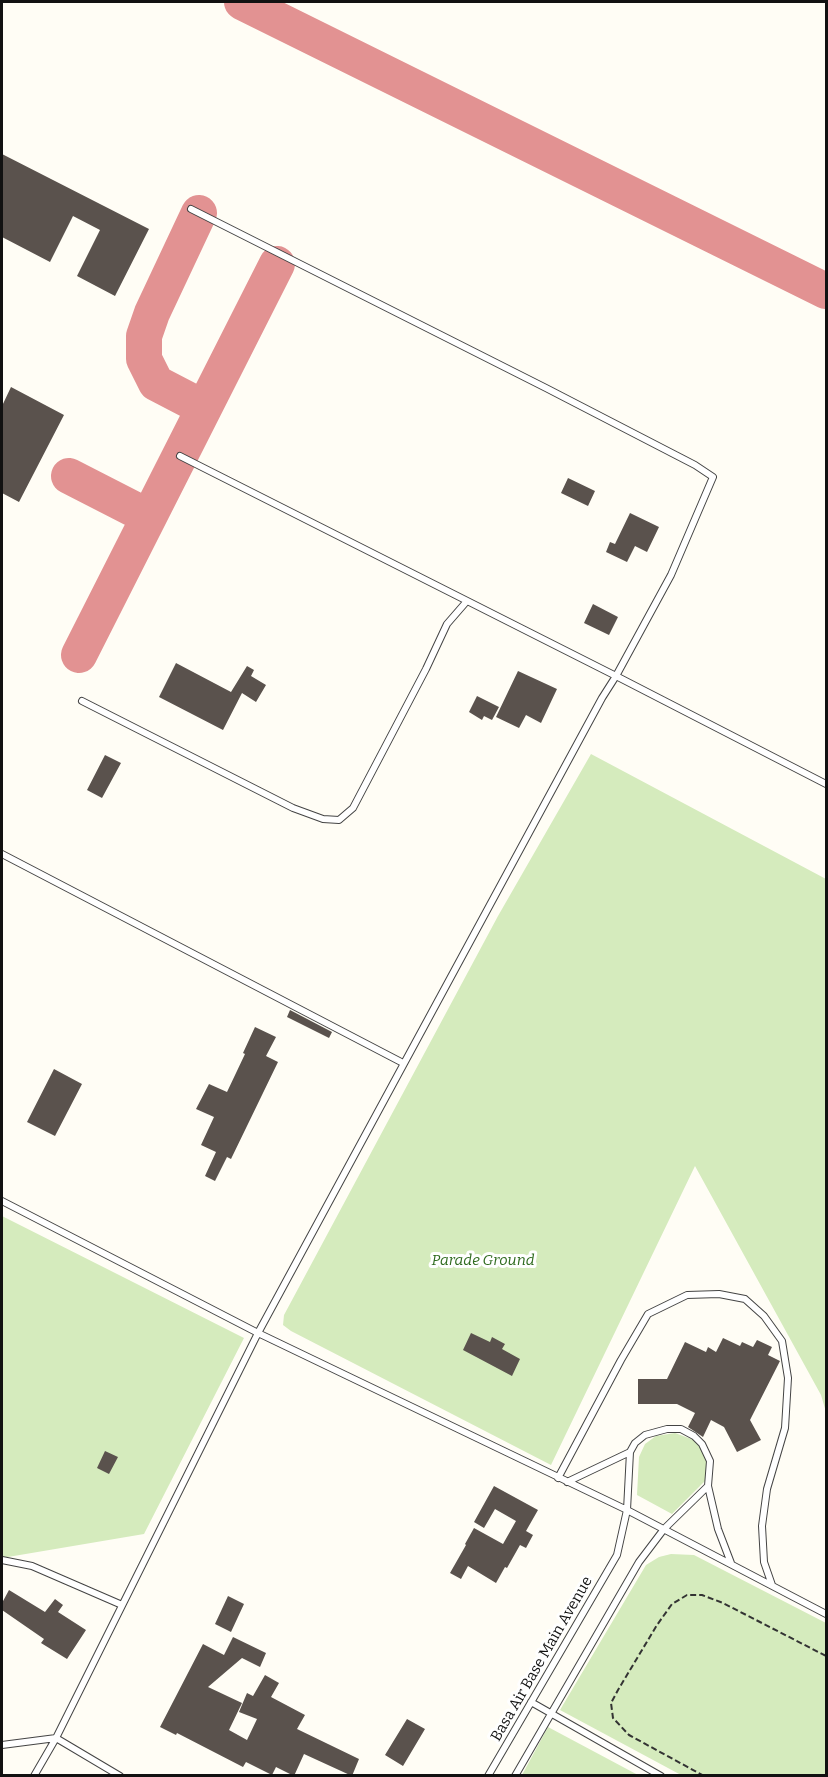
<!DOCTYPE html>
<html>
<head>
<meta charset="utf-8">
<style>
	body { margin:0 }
	#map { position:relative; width:828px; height:1777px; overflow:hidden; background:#fffdf5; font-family:Bitter,serif }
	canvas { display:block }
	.frame { position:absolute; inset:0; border:3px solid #111; pointer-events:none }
</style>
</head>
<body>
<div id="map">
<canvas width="828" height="1777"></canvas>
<div class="frame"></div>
</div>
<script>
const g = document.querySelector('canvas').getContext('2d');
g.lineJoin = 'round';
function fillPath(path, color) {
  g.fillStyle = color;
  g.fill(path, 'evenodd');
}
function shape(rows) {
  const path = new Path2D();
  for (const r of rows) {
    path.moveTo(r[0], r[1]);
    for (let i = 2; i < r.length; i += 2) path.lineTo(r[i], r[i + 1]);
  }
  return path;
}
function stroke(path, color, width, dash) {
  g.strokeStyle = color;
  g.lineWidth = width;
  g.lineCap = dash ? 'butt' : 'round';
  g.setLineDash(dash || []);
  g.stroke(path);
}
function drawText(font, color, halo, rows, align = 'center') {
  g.font = font + ' Bitter,serif';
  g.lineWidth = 6;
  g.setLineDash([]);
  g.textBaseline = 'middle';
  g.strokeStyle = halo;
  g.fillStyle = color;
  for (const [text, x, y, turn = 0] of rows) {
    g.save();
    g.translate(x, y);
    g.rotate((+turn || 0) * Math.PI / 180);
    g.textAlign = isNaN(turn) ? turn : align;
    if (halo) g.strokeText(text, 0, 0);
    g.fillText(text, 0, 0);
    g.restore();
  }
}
const green = shape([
	[591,754,826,879,826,1412,821,1395,695,1166,551,1465,291,1331,283,1325,284,1315,498,916],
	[2,1216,244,1338,144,1534,2,1558],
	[675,1433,694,1440,702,1449,710,1470,706,1480,672,1514,637,1495,639,1457,645,1444,656,1436],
	[671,1554,694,1555,826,1623,826,1775,681,1775,560,1710,646,1565,659,1557],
	[548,1727,638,1775,522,1775]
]);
const taxiway = shape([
	[242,2,826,291],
	[199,213,152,313,144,336,144,359,156,383,204,408],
	[69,476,149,517],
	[79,655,277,264]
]);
const building = shape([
	[2,154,149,229,115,296,77,276,100,230,73,216,50,262,2,237],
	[11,387,64,415,19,502,2,493,2,406],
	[568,478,595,491,588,506,561,493],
	[630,513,659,527,647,552,635,546,627,562,606,552,610,542,615,544],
	[593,604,618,617,609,635,584,623],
	[176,663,231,692,247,666,254,670,251,676,266,685,256,702,242,693,223,730,159,697],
	[518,671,557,689,541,723,526,715,519,728,496,717],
	[477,696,499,707,492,720,484,716,482,720,469,712],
	[105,755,121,763,102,798,87,790],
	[290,1010,332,1032,329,1038,287,1017],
	[255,1027,276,1037,266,1056,278,1062,231,1159,227,1157,215,1181,205,1176,216,1152,201,1145,214,1117,196,1109,209,1084,227,1092,245,1054,243,1053],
	[54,1069,82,1084,55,1136,27,1122],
	[471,1333,490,1342,492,1337,505,1344,502,1349,520,1359,512,1376,463,1350],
	[723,1338,740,1346,742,1342,753,1347,757,1340,772,1347,768,1355,780,1361,750,1420,761,1440,737,1452,724,1427,711,1420,703,1437,688,1427,695,1413,677,1404,638,1404,638,1379,667,1379,685,1342,706,1352,708,1347,716,1352],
	[105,1451,118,1457,109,1474,97,1468],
	[494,1486,538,1510,526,1531,533,1535,526,1548,520,1545,507,1568,505,1567,496,1583,468,1566,461,1579,450,1573,466,1545,465,1544,474,1528,503,1544,516,1521,495,1509,484,1528,474,1522],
	[9,1590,45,1612,55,1599,63,1605,58,1612,86,1630,67,1659,41,1643,44,1639,2,1610,2,1603],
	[228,1596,244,1604,231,1632,215,1624],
	[233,1637,266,1653,260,1667,242,1658,208,1687,242,1703,229,1730,247,1740,257,1719,239,1712,247,1693,253,1696,265,1675,279,1683,271,1697,305,1715,297,1729,359,1759,352,1776,304,1754,294,1776,276,1767,272,1775,246,1762,243,1767,177,1733,176,1735,160,1727,203,1644,224,1655],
	[407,1719,425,1729,403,1766,385,1755]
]);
const path = shape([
	[704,1776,629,1735,613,1718,611,1703,618,1690,657,1625,672,1604,687,1595,702,1595,723,1603,826,1656]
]);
const service = shape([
	[191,209,546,388,695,465,713,477,671,575,616,676,826,784],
	[82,701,293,808,323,819,339,820,353,808,426,669,447,624,467,601],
	[2,854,403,1063],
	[2,1201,258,1333,627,1510,826,1614],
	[558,1478,621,1360,648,1314,687,1295,719,1294,745,1299,764,1316,782,1341,788,1378,785,1428,767,1489,762,1526,764,1562,772,1585],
	[567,1482,630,1452],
	[708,1486,718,1529,731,1563],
	[2,1560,32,1566,122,1605],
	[531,1702,661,1776],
	[2,1745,56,1738,120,1776],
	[34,1776,56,1738,258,1333,602,698,616,676,180,456],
	[488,1776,617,1555,627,1510,630,1452,635,1443,645,1435,667,1429,681,1429,694,1436,702,1444,710,1461,708,1486,664,1529,639,1562,515,1776]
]);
const parkNames = [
	["Parade Ground",483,1261]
];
const streetNames = [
	["Basa Air Base Main Avenue",542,1659,-60]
];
fillPath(green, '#d5ebbd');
stroke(taxiway, '#e29292', 36);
fillPath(building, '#5a524d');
stroke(service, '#444', 8);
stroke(path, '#333', 2, [6, 3]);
stroke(service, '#fff', 6);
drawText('italic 15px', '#2f6b1f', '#fff', parkNames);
drawText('15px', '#111', '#fff', streetNames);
</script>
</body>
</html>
